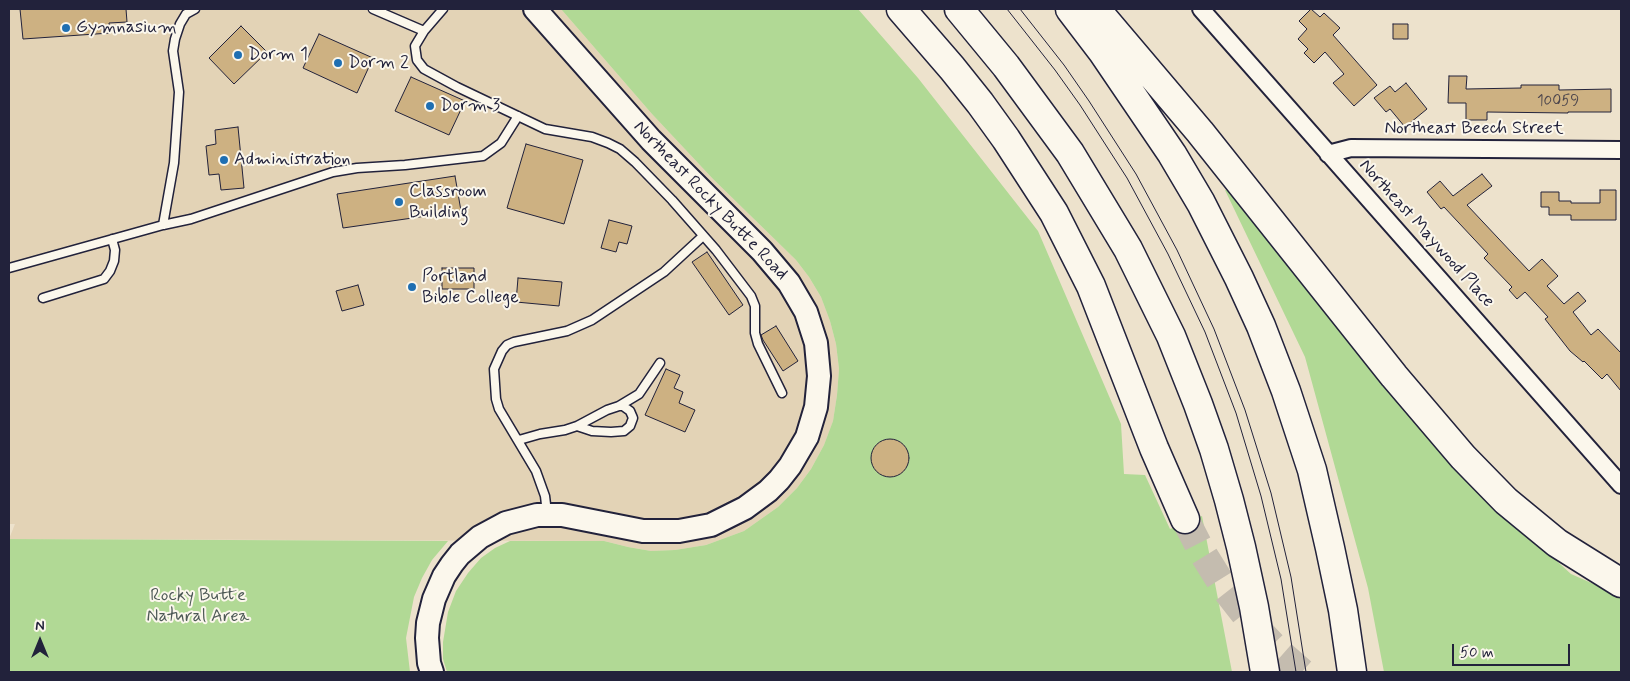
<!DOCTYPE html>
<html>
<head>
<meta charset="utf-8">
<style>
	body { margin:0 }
	#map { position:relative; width:1630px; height:681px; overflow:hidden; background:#ede2cc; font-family:Mynerve,sans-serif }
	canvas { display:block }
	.frame { position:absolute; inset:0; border:10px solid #22223b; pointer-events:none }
	.north { position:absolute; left:15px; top:616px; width:50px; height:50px; -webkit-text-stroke:4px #fbf7ec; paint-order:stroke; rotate:0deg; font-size:14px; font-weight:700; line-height:20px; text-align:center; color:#22223b }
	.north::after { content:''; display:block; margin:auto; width:18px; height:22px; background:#22223b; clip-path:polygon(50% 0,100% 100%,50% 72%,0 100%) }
	.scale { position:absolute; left:1452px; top:644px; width:118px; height:22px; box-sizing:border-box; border:2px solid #22223b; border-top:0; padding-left:6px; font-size:15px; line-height:18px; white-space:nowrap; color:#22223b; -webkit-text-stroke:4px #fbf7ec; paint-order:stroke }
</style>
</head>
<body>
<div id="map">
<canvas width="1630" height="681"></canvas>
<div class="frame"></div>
<div class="north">N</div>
<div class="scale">50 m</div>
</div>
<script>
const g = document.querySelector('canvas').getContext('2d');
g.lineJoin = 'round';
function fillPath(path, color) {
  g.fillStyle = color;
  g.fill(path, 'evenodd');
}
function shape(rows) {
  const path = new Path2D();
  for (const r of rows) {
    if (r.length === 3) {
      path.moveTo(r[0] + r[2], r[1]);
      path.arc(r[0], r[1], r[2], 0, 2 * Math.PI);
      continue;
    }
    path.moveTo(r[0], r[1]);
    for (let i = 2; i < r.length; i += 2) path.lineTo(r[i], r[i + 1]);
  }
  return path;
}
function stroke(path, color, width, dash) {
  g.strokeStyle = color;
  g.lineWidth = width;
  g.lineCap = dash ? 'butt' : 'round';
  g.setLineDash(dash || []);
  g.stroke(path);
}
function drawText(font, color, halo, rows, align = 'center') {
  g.font = font + ' Mynerve,sans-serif';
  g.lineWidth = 4;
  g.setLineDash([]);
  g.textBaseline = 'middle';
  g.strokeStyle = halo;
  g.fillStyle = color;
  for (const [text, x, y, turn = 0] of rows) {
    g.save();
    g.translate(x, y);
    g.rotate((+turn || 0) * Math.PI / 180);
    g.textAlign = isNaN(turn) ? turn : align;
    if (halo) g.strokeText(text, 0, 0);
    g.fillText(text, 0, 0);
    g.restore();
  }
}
const built = shape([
	[9,9,561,9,652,114,713,179,796,260,809,277,821,297,830,321,836,344,839,369,837,395,833,421,824,445,811,469,797,488,778,507,744,531,706,545,675,550,651,551,628,547,604,541,9,539,15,524,9,524]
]);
const green = shape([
	[561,9,858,9,918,78,1038,231,1121,424,1124,474,1145,475,1170,529,1202,516,1232,672,447,672,443,659,443,642,448,612,456,591,468,573,481,558,495,548,510,541,604,541,628,547,651,551,675,550,706,545,744,531,778,507,797,488,811,469,824,445,833,421,837,395,839,369,836,344,830,321,821,297,809,277,796,260,713,179,652,114],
	[1225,190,1231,191,1445,459,1571,574,1621,596,1621,671,1384,672,1368,588,1305,357],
	[9,539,448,541,432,560,422,578,414,597,406,638,410,672,9,672]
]);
const building = shape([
	[20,9,126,9,127,22,109,23,110,33,23,39,20,9],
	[1311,9,1320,17,1324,13,1340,28,1333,35,1377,85,1354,106,1333,83,1344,74,1325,52,1314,63,1304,53,1308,49,1298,39,1307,29,1299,21,1311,9],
	[1393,24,1408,24,1408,39,1393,39,1393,24],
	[241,26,267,52,234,84,209,58,241,26],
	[319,34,373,58,357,93,303,68,319,34],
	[1449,76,1467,76,1466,89,1521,88,1521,85,1559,85,1559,90,1611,89,1611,112,1568,112,1568,113,1487,112,1487,120,1466,120,1466,103,1448,103,1449,76],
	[411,77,465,101,449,135,395,111,411,77],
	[1406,83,1427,109,1405,127,1390,109,1386,112,1374,98,1390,86,1395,92,1406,83],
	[238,127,244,188,221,190,219,174,209,175,206,146,216,144,215,130,238,127],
	[526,144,583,160,564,224,507,208,526,144],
	[1482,174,1492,186,1467,205,1529,271,1542,259,1558,276,1547,286,1564,304,1578,292,1586,301,1573,312,1591,335,1598,329,1621,353,1621,391,1607,374,1602,379,1584,361,1583,362,1570,351,1545,319,1548,317,1525,292,1517,299,1509,290,1512,287,1484,258,1488,254,1444,207,1441,209,1427,192,1440,181,1453,196,1482,174],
	[455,176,461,211,343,228,337,194,455,176],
	[1600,190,1616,190,1616,220,1571,220,1571,215,1549,215,1549,207,1541,207,1541,192,1559,192,1559,201,1571,201,1571,203,1600,203,1600,190],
	[609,220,632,226,627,244,619,242,616,252,601,248,609,220],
	[707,252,743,305,729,315,692,262,707,252],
	[442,268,474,268,474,289,442,289,442,268],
	[518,278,562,282,559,306,516,302,518,278],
	[358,285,364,305,342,311,336,291,358,285],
	[776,326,798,361,783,371,763,340,761,335,776,326],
	[666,369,680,375,674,388,683,392,679,403,695,410,685,432,645,415,666,369],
	[890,458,19]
]);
const highwayTunnel = shape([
	[1185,519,1202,552,1225,589,1250,621,1278,651,1302,672]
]);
const lane = shape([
	[373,9,424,31],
	[443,9,424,31,415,46,417,60,424,69,457,87,545,129,592,137,608,143,620,149,635,162,672,200,716,250,751,296,755,306,755,333,758,344,782,393],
	[163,225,174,163,179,92,173,51,175,39,180,24,186,14,195,9],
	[9,268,163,225,191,219,333,172,357,168,405,165,483,156,501,143,518,116],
	[43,298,104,279,110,271,114,261,115,250,112,239],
	[577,426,592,431,611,432,624,431,630,426,633,418,630,411,623,406,619,406],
	[519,440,540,434,565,430,577,426,607,410,619,406,639,394,660,363],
	[547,513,545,496,536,471,499,409,496,399,494,369,502,351,507,345,514,342,567,331,592,320,664,272,703,236]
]);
const street = shape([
	[1201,9,1621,485],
	[1328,154,1351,148,1621,150]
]);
const secondary = shape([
	[432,672,429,663,427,638,428,623,434,599,444,576,452,564,460,554,480,537,506,523,537,515,562,515,643,531,679,531,711,525,745,508,768,491,779,480,790,466,807,437,816,407,819,376,816,343,806,312,789,283,762,251,651,140,535,9]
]);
const highway = shape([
	[901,9,952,68,980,103,1006,139,1054,213,1091,286,1154,448,1185,519],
	[959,9,1006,66,1070,153,1128,249,1171,336,1198,404,1214,449,1229,500,1241,547,1254,607,1265,672],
	[1070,9,1102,51,1172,154,1201,203,1239,278,1261,326,1286,391,1312,470,1330,548,1343,610,1352,672],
	[1091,9,1100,14,1200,132,1394,376,1463,457,1506,501,1557,543,1621,583]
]);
const tram = shape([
	[1007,9,1055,70,1080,105,1127,178,1168,254,1205,332,1236,413,1261,496,1281,579,1296,672],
	[1020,9,1064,65,1089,101,1136,174,1177,250,1214,329,1245,410,1271,493,1291,577,1306,672]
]);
const markers = [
	[66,28,5,"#1f6fb2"],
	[238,55,5,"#1f6fb2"],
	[338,63,5,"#1f6fb2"],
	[430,106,5,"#1f6fb2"],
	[224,160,5,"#1f6fb2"],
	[399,202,5,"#1f6fb2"],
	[412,287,5,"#1f6fb2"]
];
const numberNames = [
	["10059",1558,102]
];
const poiNames = [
	["Gymnasium",76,28],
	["Dorm 1",248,55],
	["Dorm 2",348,63],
	["Dorm 3",440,106],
	["Administration",234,160],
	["Classroom",409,192],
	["Building",409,213],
	["Portland",422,277],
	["Bible College",422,298]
];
const streetNames = [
	["Northeast Beech Street",1474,129],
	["Northeast Rocky Butte Road",710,201,46],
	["Northeast Maywood Place",1426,234,48]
];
const parkNames = [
	["Rocky Butte",198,596],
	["Natural Area",198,617]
];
fillPath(built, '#e3d3b6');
fillPath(green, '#b1d995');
fillPath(building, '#cdb182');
stroke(building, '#22223b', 1);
stroke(highwayTunnel, '#c4bcaf', 28, [28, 14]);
stroke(lane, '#22223b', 11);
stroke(street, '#22223b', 20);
stroke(secondary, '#22223b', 26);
stroke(highway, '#22223b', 31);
stroke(lane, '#fbf7ec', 8);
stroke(street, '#fbf7ec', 16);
stroke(secondary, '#fbf7ec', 22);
stroke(highway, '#fbf7ec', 28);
stroke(tram, '#22223b', 1);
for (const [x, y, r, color] of markers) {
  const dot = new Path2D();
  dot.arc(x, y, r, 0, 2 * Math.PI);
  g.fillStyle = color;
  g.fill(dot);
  stroke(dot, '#fbf7ec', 2);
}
drawText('15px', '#4d464d', null, numberNames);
drawText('18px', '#22223b', '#fbf7ec', poiNames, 'left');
drawText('18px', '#22223b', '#fbf7ec', streetNames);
drawText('18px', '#4d5956', '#fbf7ec', parkNames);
</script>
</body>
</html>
